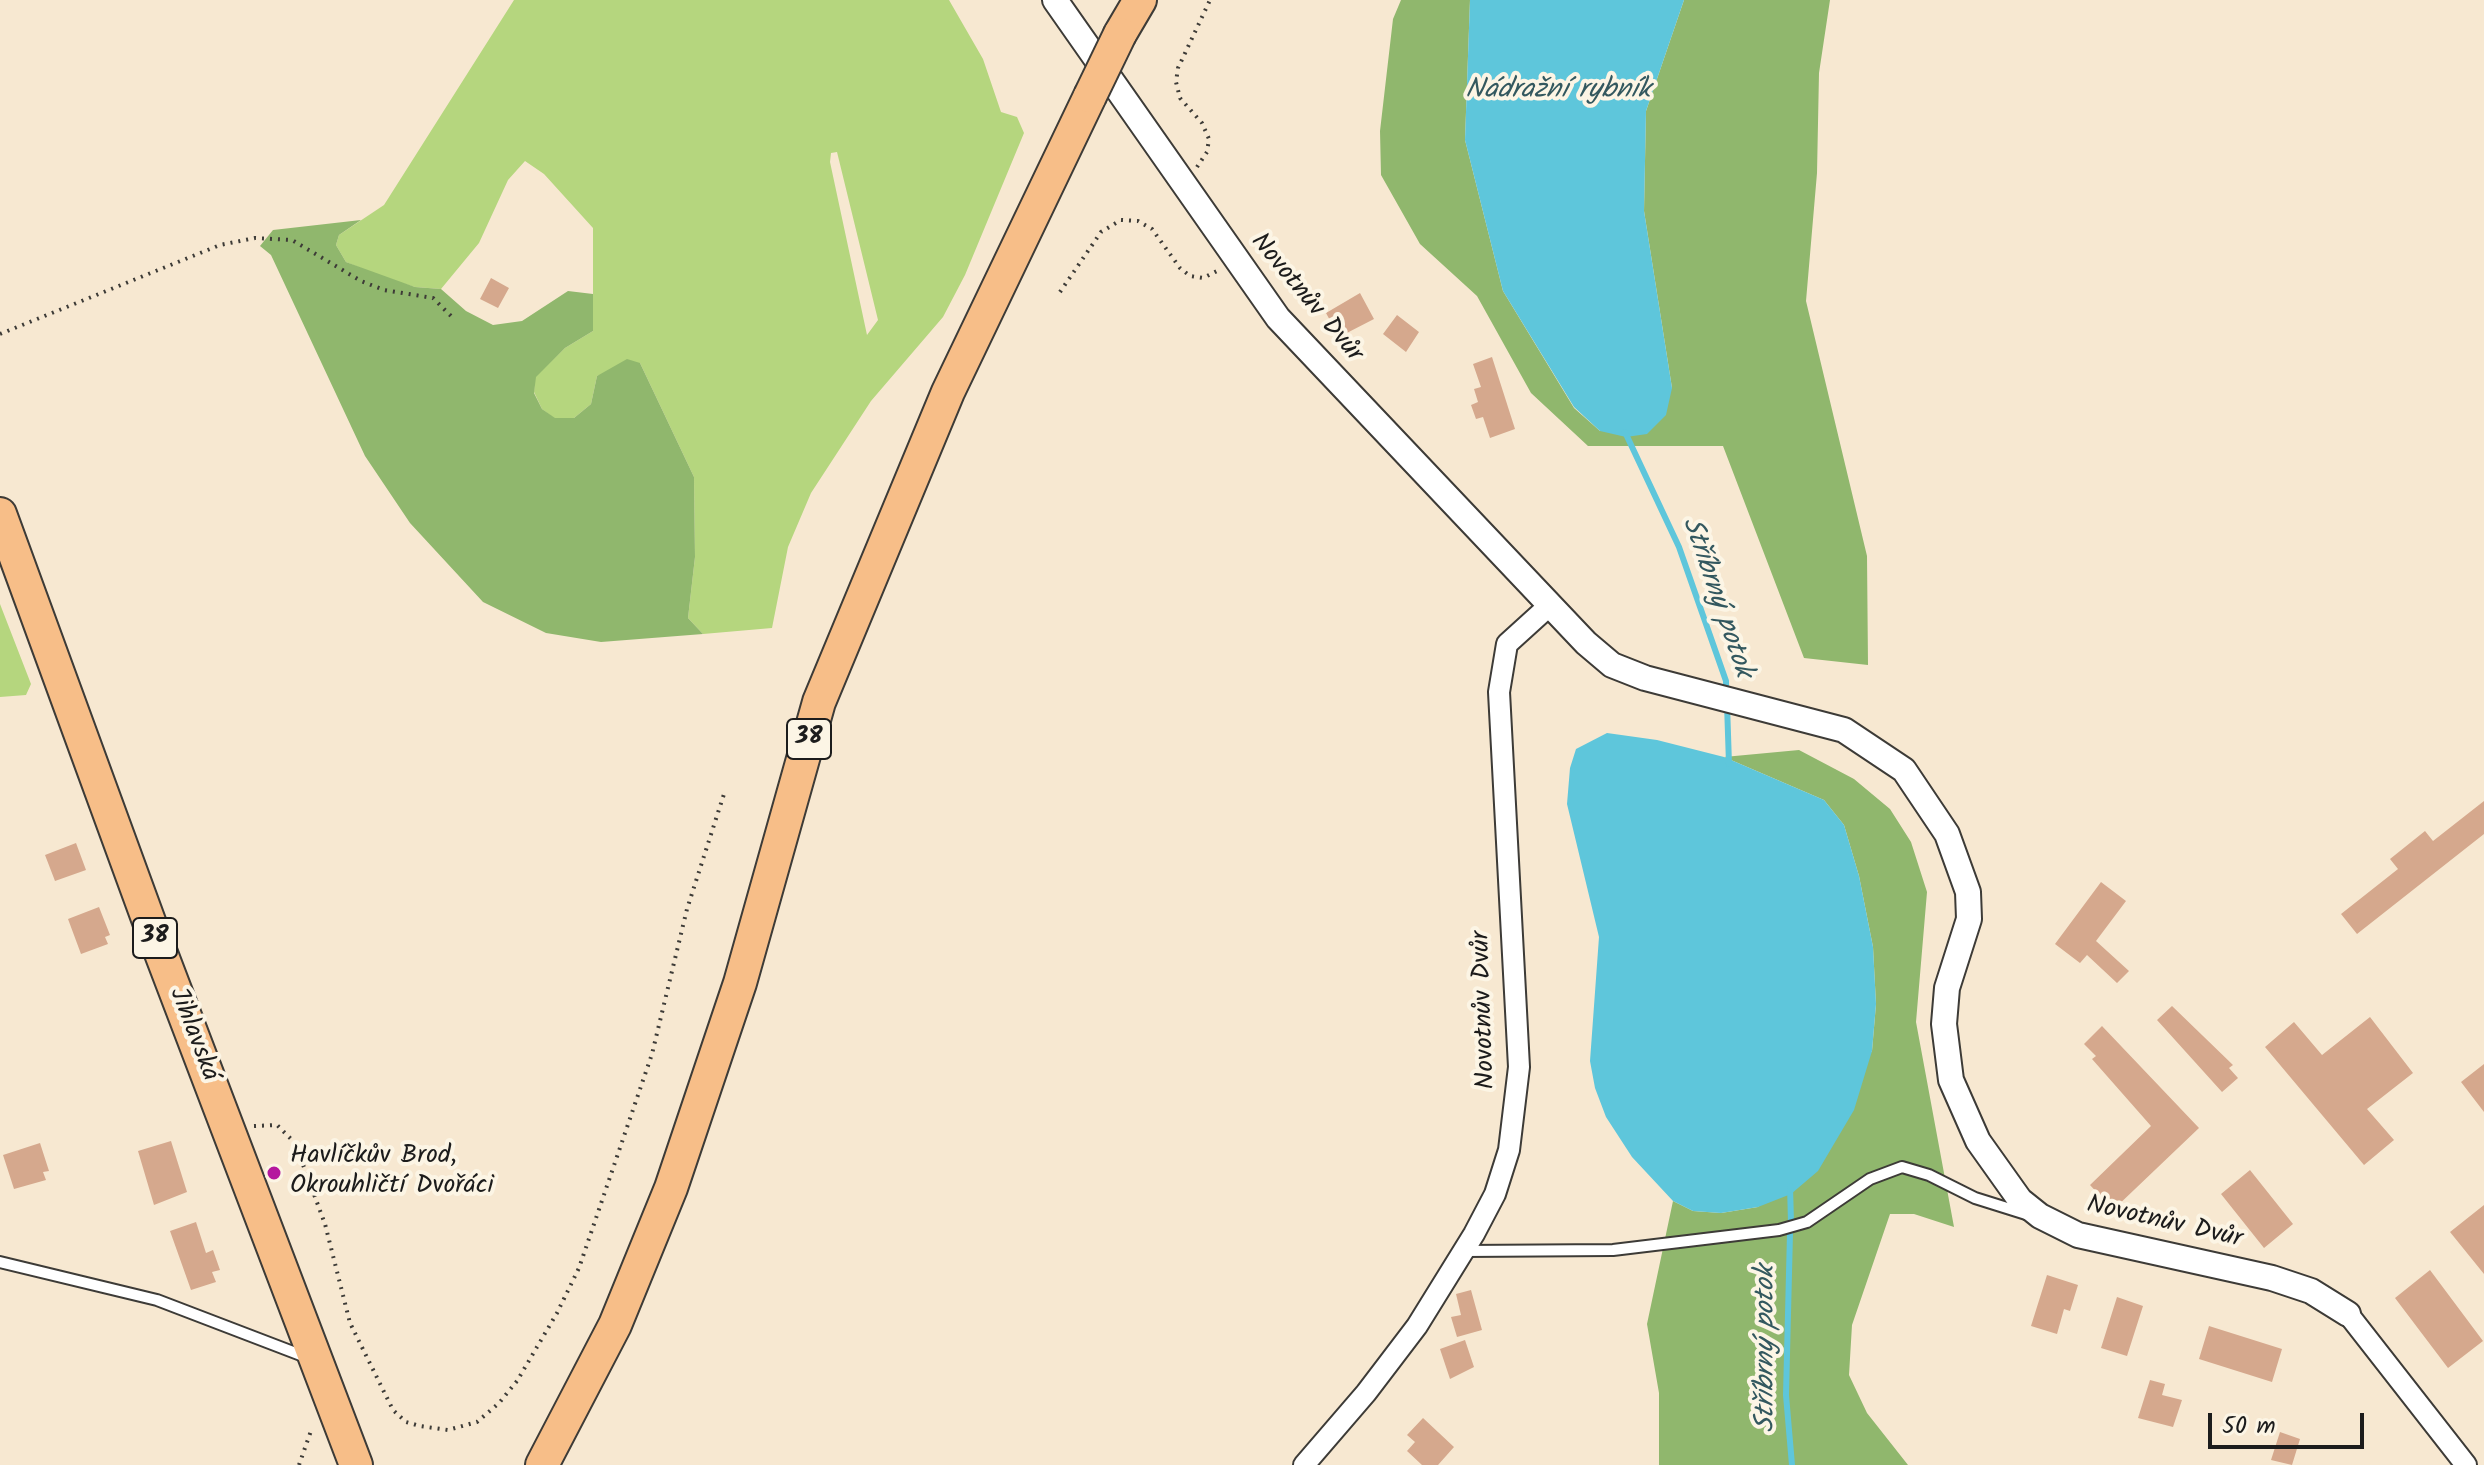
<!DOCTYPE html>
<html>
<head>
<meta charset="utf-8">
<style>
	body { margin:0 }
	#map { position:relative; width:2484px; height:1465px; overflow:hidden; background:#f7e8d1; font-family:Kalam,sans-serif }
	canvas { display:block }
	.scale { position:absolute; left:2208px; top:1413px; width:156px; height:36px; box-sizing:border-box; border:4px solid #1c1c1c; border-top:0; padding-left:10px; font-size:24px; line-height:28px; white-space:nowrap; color:#1c1c1c; -webkit-text-stroke:6px #fcf5e5; paint-order:stroke }
</style>
</head>
<body>
<div id="map">
<canvas width="2484" height="1465"></canvas>
<div class="scale">50 m</div>
</div>
<script>
const g = document.querySelector('canvas').getContext('2d');
g.lineJoin = 'round';
function fillPath(path, color) {
  g.fillStyle = color;
  g.fill(path, 'evenodd');
}
function shape(rows) {
  const path = new Path2D();
  for (const r of rows) {
    path.moveTo(r[0], r[1]);
    for (let i = 2; i < r.length; i += 2) path.lineTo(r[i], r[i + 1]);
  }
  return path;
}
function stroke(path, color, width, dash) {
  g.strokeStyle = color;
  g.lineWidth = width;
  g.lineCap = dash ? 'butt' : 'round';
  g.setLineDash(dash || []);
  g.stroke(path);
}
function drawText(font, color, halo, rows, align = 'center') {
  g.font = font + ' Kalam,sans-serif';
  g.lineWidth = 8;
  g.setLineDash([]);
  g.textBaseline = 'middle';
  g.strokeStyle = halo;
  g.fillStyle = color;
  for (const [text, x, y, turn = 0] of rows) {
    g.save();
    g.translate(x, y);
    g.rotate((+turn || 0) * Math.PI / 180);
    g.textAlign = isNaN(turn) ? turn : align;
    if (halo) g.strokeText(text, 0, 0);
    g.fillText(text, 0, 0);
    g.restore();
  }
}
const green = shape([
	[514,0,949,0,983,59,1001,112,1017,117,1024,133,965,275,943,317,871,401,811,493,788,547,772,628,703,634,688,618,695,557,694,477,640,363,597,376,591,404,574,418,555,419,542,409,534,392,535,377,565,348,593,331,593,228,544,174,525,161,508,180,479,243,441,289,415,287,385,278,346,262,336,245,339,235,384,205],
	[837,152,878,320,867,335,830,162,831,153],
	[0,604,31,684,26,695,0,697]
]);
const forest = shape([
	[1401,0,1470,0,1465,140,1503,291,1574,408,1600,431,1672,388,1644,211,1646,111,1684,0,1830,0,1819,73,1817,173,1806,301,1867,556,1868,665,1804,658,1723,446,1588,446,1531,393,1477,296,1420,244,1381,175,1380,131,1393,19],
	[361,220,339,235,336,245,346,262,415,287,441,289,466,311,493,325,522,321,568,291,593,294,593,331,565,348,536,377,534,393,542,409,555,418,574,418,591,404,597,376,627,359,640,363,694,477,695,557,688,618,703,634,601,642,546,633,483,602,410,523,365,456,271,255,260,246,273,230],
	[1799,750,1854,779,1890,809,1911,842,1927,892,1916,1022,1954,1227,1914,1214,1890,1214,1852,1325,1849,1375,1867,1413,1908,1465,1659,1465,1659,1393,1647,1324,1673,1201,1693,1211,1721,1213,1758,1207,1872,1051,1876,1004,1873,947,1859,876,1844,825,1824,800,1724,757]
]);
const water = shape([
	[1470,0,1684,0,1646,111,1644,211,1672,388,1666,415,1647,434,1626,437,1600,431,1574,407,1503,291,1465,140],
	[1607,733,1657,740,1724,757,1824,800,1844,825,1859,876,1873,947,1876,1004,1872,1051,1854,1110,1818,1171,1791,1194,1758,1207,1721,1213,1693,1211,1673,1201,1632,1157,1606,1117,1595,1088,1590,1061,1599,937,1567,804,1570,768,1576,749]
]);
const stream = shape([
	[1625,432,1679,547,1726,681,1726,692],
	[1727,704,1729,764],
	[1790,1186,1791,1222],
	[1790,1233,1786,1395,1792,1465]
]);
const building = shape([
	[491,278,509,288,498,308,480,299],
	[1360,293,1374,319,1339,337,1326,313],
	[1397,315,1419,332,1406,352,1383,334],
	[1492,357,1515,429,1490,438,1483,417,1476,419,1471,405,1478,402,1474,389,1481,387,1473,364],
	[2484,801,2484,834,2357,934,2341,914,2398,869,2390,859,2425,831,2433,841],
	[76,843,86,870,55,881,45,855],
	[2101,882,2126,901,2096,941,2129,971,2117,983,2087,955,2080,963,2055,944],
	[99,907,110,935,105,937,108,944,81,954,68,919],
	[2172,1006,2233,1065,2229,1068,2238,1078,2222,1092,2157,1020],
	[2370,1017,2413,1073,2367,1109,2394,1140,2364,1165,2265,1047,2294,1022,2322,1055],
	[2102,1026,2199,1128,2113,1210,2090,1185,2151,1126,2092,1059,2096,1056,2084,1044],
	[2484,1064,2484,1112,2461,1082],
	[171,1141,187,1192,154,1205,138,1151],
	[40,1143,49,1171,43,1172,46,1180,14,1189,3,1155],
	[2250,1170,2293,1224,2264,1248,2221,1194],
	[2484,1205,2484,1274,2450,1232],
	[196,1222,206,1253,213,1250,220,1270,212,1272,216,1282,191,1290,170,1231],
	[2430,1270,2483,1341,2448,1368,2395,1298],
	[2047,1275,2078,1285,2070,1311,2064,1309,2057,1334,2031,1326],
	[1471,1290,1482,1330,1457,1337,1451,1317,1461,1315,1456,1294],
	[2117,1297,2143,1306,2127,1356,2101,1348],
	[2209,1326,2282,1349,2272,1382,2199,1359],
	[1465,1340,1474,1367,1450,1379,1440,1349],
	[2150,1380,2165,1384,2162,1395,2182,1400,2173,1427,2138,1418],
	[1423,1418,1454,1447,1438,1465,1422,1465,1407,1451,1415,1442,1407,1435],
	[2280,1432,2300,1439,2292,1465,2271,1460]
]);
const path = shape([
	[1197,167,1207,152,1209,139,1202,123,1180,98,1176,82,1178,68,1210,0],
	[1060,292,1101,232,1121,220,1138,221,1152,229,1180,268,1190,276,1203,278,1219,270],
	[0,334,220,245,255,238,292,240,361,281,384,290,433,298,452,317],
	[254,1126,277,1125,295,1143,325,1224,350,1323,393,1410,406,1422,420,1426,448,1430,477,1422,499,1403,517,1381,557,1313,579,1268,652,1054,687,909,724,794],
	[299,1465,312,1428]
]);
const service = shape([
	[1464,1251,1613,1250,1779,1230,1807,1222,1870,1179,1902,1167,1929,1175,1975,1198,2026,1214],
	[0,1262,157,1300,306,1357]
]);
const minor = shape([
	[2348,1314,2466,1465],
	[1304,1465,1366,1393,1417,1326,1474,1234,1495,1194,1509,1150,1519,1067,1499,692,1507,644,1550,605]
]);
const tertiary = shape([
	[1055,0,1278,318,1586,643,1612,665,1645,678,1844,730,1904,770,1947,834,1968,892,1969,919,1947,988,1944,1024,1951,1080,1978,1141,2020,1200,2040,1216,2078,1235,2272,1278,2311,1291,2348,1314]
]);
const primary = shape([
	[1120,34,1140,0],
	[0,514,151,927,356,1465],
	[542,1465,615,1325,671,1188,740,983,819,702,948,392,1090,96]
]);
const primaryBridge = shape([
	[1090,96,1120,34]
]);
const markers = [
	[274,1173,8,"#b5179e"]
];
const shields = [
	[809,739,44],
	[155,938,44]
];
const shieldNames = [
	["38",809,739],
	["38",155,938]
];
const streetNames = [
	["Novotnův Dvůr",1305,299,50],
	["Novotnův Dvůr",1486,1010,-92],
	["Jihlavská",192,1035,69],
	["Novotnův Dvůr",2164,1224,13]
];
const poiNames = [
	["Havlíčkův Brod,",290,1158],
	["Okrouhličtí Dvořáci",290,1188]
];
const waterNames = [
	["Nádražní rybník",1558,92],
	["Stříbrný potok",1715,598,71],
	["Stříbrný potok",1768,1349,-90]
];
fillPath(green, '#b5d67e');
fillPath(forest, '#90b76d');
fillPath(water, '#5ec6db');
stroke(stream, '#5ec6db', 6);
fillPath(building, '#d5a88d');
stroke(service, '#3d3b37', 14);
stroke(minor, '#3d3b37', 24);
stroke(tertiary, '#3d3b37', 28);
stroke(primary, '#3d3b37', 36);
stroke(path, '#3d3b37', 4, [2, 6]);
stroke(service, '#fff', 10);
stroke(minor, '#fff', 20);
stroke(tertiary, '#fff', 24);
stroke(primary, '#f7be88', 32);
stroke(primaryBridge, '#3d3b37', 36, []);
stroke(primaryBridge, '#f7be88', 32);
for (const [x, y, r, color] of markers) {
  const dot = new Path2D();
  dot.arc(x, y, r, 0, 2 * Math.PI);
  g.fillStyle = color;
  g.fill(dot);
  stroke(dot, '#fcf5e5', 3);
}
for (const [x, y, w] of shields) {
  const box = new Path2D();
  box.roundRect(x - w / 2, y - 20, w, 40, 6);
  g.fillStyle = '#fcf5e5';
  g.fill(box);
  stroke(box, '#1c1c1c', 2);
}
drawText('bold 24px', '#1c1c1c', null, shieldNames);
drawText('26px', '#1c1c1c', '#fcf5e5', streetNames);
drawText('26px', '#1c1c1c', '#fcf5e5', poiNames, 'left');
drawText('italic 28px', '#33585f', '#fcf5e5', waterNames);
</script>
</body>
</html>
